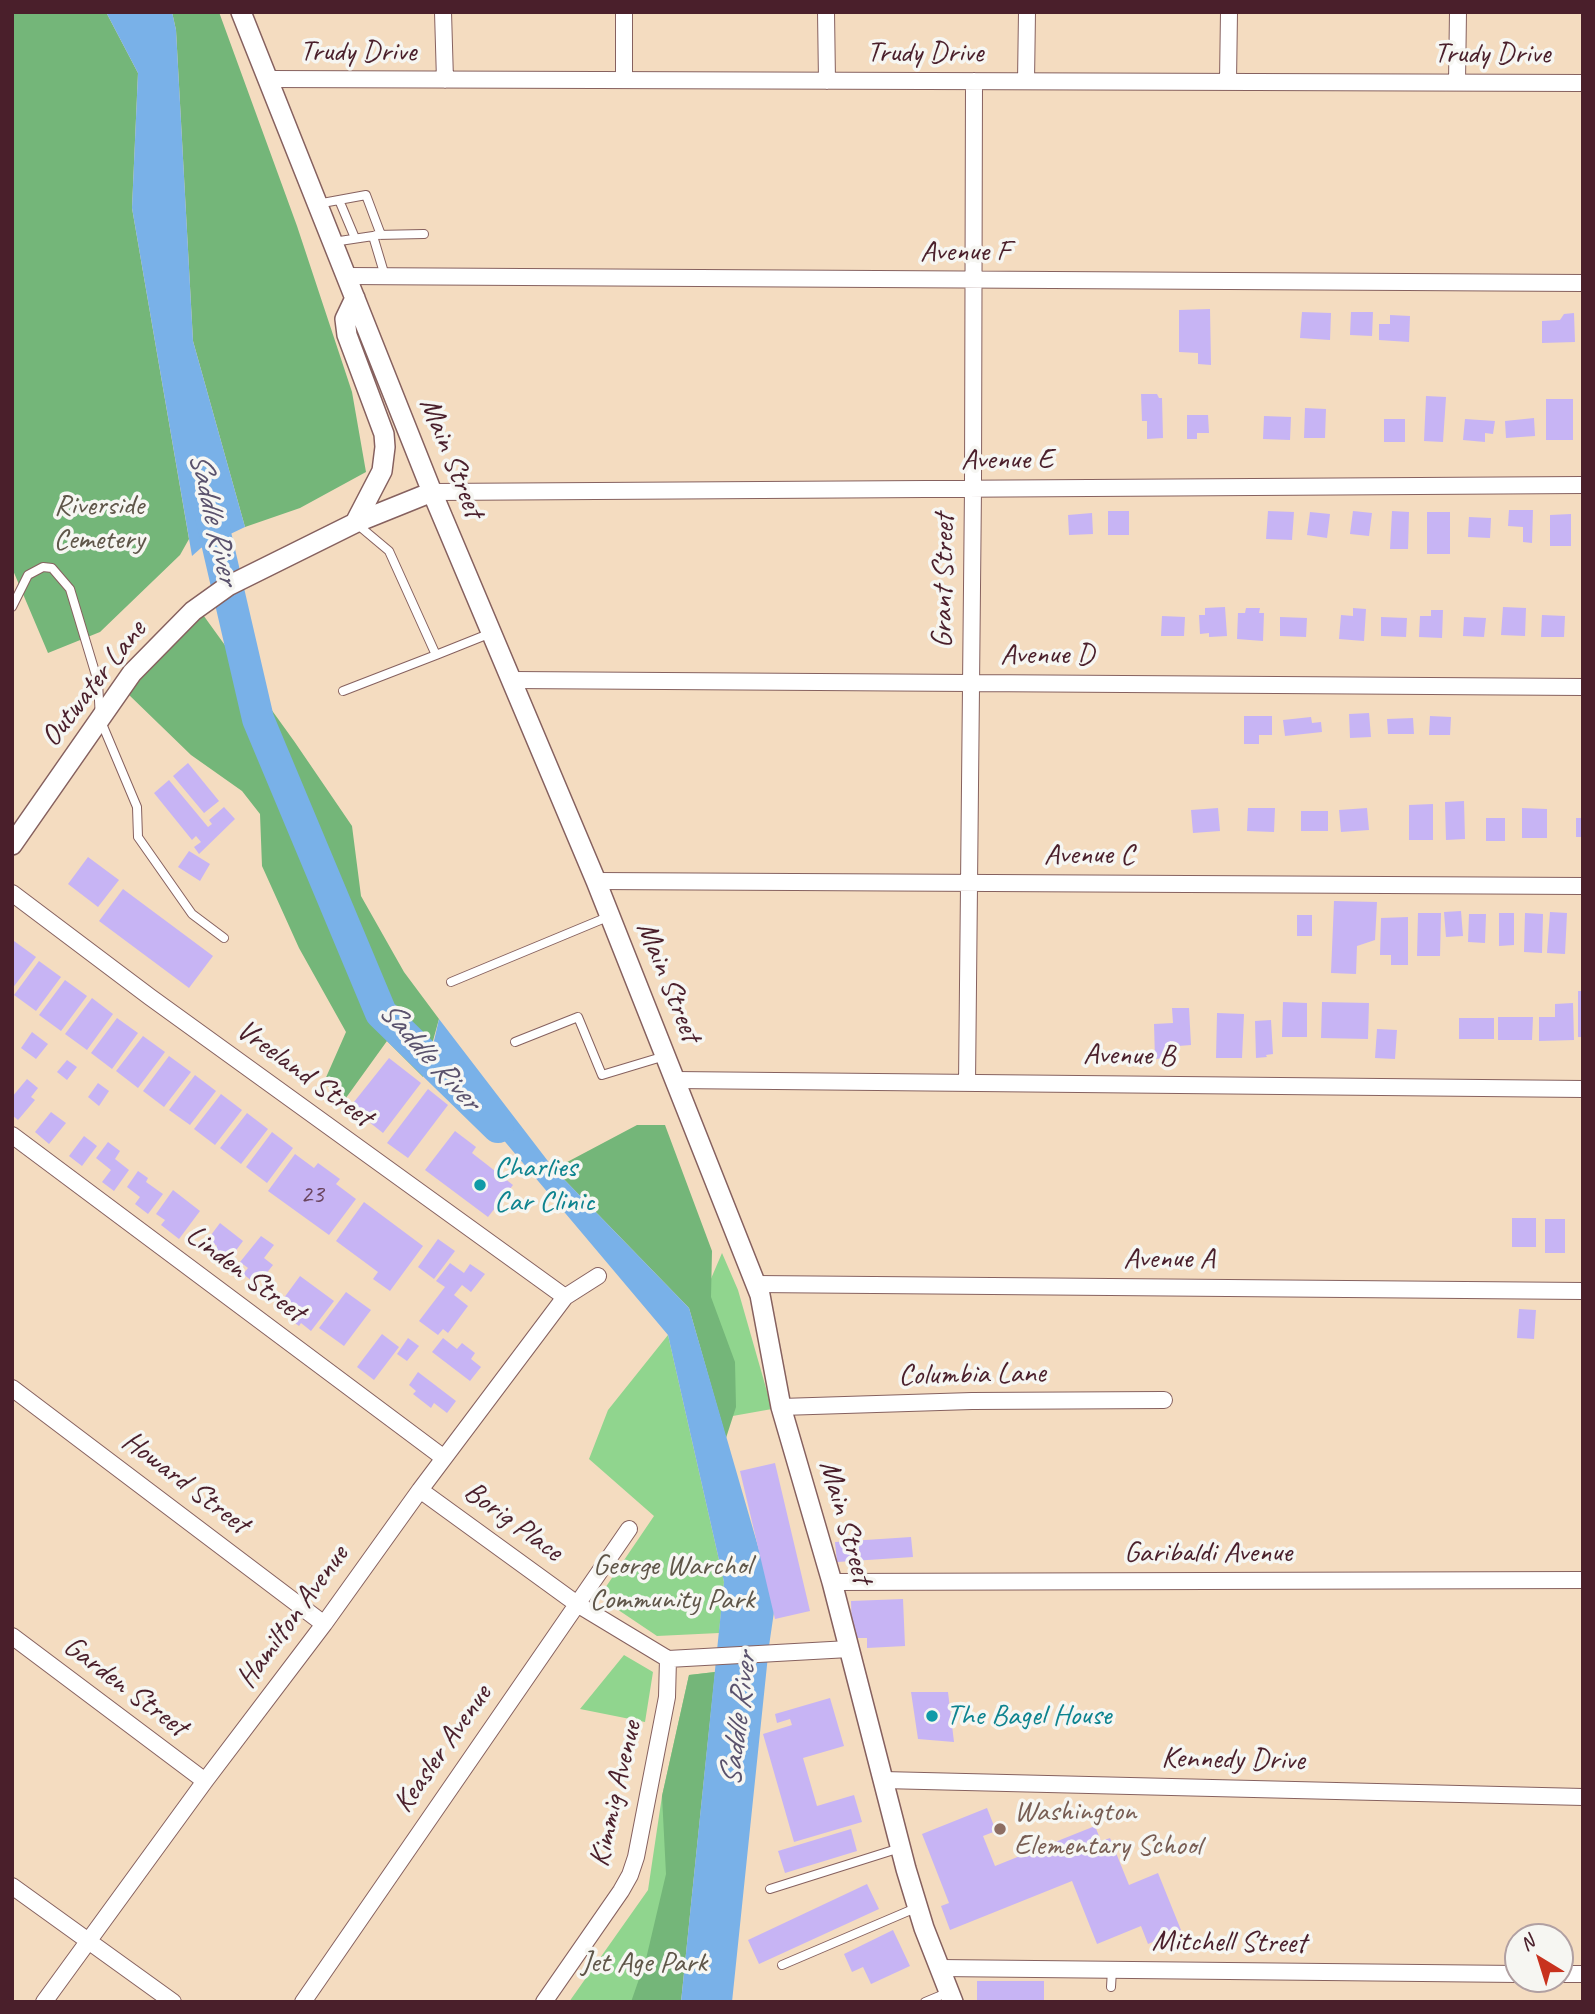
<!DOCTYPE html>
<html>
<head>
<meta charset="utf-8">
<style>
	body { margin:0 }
	#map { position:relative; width:1595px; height:2014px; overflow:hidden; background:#f4dcc0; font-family:Caveat,sans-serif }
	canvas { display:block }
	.frame { position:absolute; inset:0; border:14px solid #4a1f2b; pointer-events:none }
	.north { position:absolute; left:1504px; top:1923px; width:70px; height:70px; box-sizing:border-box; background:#f6f6f2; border:2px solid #b1a0a2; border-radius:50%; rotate:322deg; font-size:19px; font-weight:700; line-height:28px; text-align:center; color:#4a1f2b }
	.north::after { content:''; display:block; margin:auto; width:24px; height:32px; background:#c8321e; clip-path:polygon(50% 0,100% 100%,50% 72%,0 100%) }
</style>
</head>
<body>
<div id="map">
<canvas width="1595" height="2014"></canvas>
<div class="frame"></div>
<div class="north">N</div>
</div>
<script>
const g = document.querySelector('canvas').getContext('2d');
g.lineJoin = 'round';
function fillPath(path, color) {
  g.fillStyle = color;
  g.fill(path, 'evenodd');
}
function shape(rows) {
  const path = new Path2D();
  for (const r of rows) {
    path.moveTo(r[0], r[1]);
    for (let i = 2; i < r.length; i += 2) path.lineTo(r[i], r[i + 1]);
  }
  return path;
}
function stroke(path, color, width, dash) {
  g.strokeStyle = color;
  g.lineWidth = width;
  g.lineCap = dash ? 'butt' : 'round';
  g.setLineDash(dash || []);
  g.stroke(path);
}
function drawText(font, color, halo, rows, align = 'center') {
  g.font = font + ' Caveat,sans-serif';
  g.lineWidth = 7;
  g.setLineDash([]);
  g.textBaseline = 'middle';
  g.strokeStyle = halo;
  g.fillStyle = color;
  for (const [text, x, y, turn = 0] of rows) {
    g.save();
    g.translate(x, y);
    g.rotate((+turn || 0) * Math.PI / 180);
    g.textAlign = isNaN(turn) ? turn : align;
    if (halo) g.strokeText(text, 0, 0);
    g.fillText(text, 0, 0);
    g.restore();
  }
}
const green = shape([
	[722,1253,738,1290,772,1409,727,1417,704,1295],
	[668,1335,724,1582,719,1633,657,1636,599,1597,654,1516,589,1459,608,1410],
	[624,1655,653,1672,645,1722,580,1709],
	[715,1672,678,2002,569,2002,648,1890,662,1796,689,1675]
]);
const forest = shape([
	[12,12,106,12,138,73,132,208,189,539,180,555,100,632,48,653,12,568],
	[172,12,219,12,297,226,352,392,366,472,300,508,245,527,193,341,176,30],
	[201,612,294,741,352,826,361,896,404,972,439,1019,423,1077,387,1041,343,1102,324,1082,346,1032,299,948,262,866,260,814,242,791,191,755,127,693],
	[637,1125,665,1125,712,1251,711,1297,735,1362,736,1407,726,1438,689,1308,554,1169],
	[715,1672,681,2002,631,2002,646,1959,666,1874,662,1796,689,1675]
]);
const water = shape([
	[106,12,172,12,176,30,193,341,245,527,201,548,192,556,132,208,138,73],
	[439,1019,554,1169,689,1308,775,1605,769,1646,732,2002,681,2002,724,1582,668,1335,431,1054]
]);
const river = shape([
	[207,499,258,719,381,1013,498,1127]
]);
const building = shape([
	[1210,309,1211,365,1198,364,1198,353,1179,352,1179,310],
	[1302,312,1331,313,1330,340,1300,338],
	[1351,312,1373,312,1372,336,1350,335],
	[1574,313,1575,342,1542,343,1542,321,1560,320,1564,314],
	[1390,315,1410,316,1409,342,1379,340,1379,324,1390,324],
	[1141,394,1157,394,1159,398,1162,398,1163,438,1147,439,1147,421,1142,421],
	[1426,396,1446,397,1443,442,1424,441],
	[1546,399,1573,399,1573,440,1546,440],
	[1305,408,1326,409,1325,438,1304,438],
	[1187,415,1208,415,1209,433,1197,433,1197,439,1187,439],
	[1264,416,1291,417,1290,440,1263,439],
	[1534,418,1535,436,1506,438,1505,421],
	[1384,419,1405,419,1405,442,1384,442],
	[1465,419,1495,421,1493,434,1485,433,1485,442,1463,440],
	[1509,510,1533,510,1532,543,1523,542,1523,527,1508,526],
	[1108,511,1129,511,1129,535,1108,535],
	[1268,511,1294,512,1292,540,1266,539],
	[1353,511,1372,513,1369,536,1350,534],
	[1392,511,1409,512,1408,549,1390,549],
	[1310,512,1330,514,1327,538,1307,535],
	[1427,512,1450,512,1450,554,1427,554],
	[1092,513,1093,534,1069,535,1068,515],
	[1571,514,1571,546,1550,546,1550,515],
	[1469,517,1491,518,1490,538,1468,537],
	[1225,607,1227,636,1209,637,1209,633,1200,634,1199,615,1205,615,1205,608],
	[1503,607,1526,608,1525,636,1501,635],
	[1246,608,1260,608,1259,613,1264,613,1263,641,1237,639,1238,613,1245,613],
	[1353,608,1366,609,1364,641,1339,639,1341,615,1353,616],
	[1431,610,1443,610,1442,638,1419,637,1420,616,1431,616],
	[1542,615,1565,616,1564,637,1541,637],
	[1162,616,1185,617,1184,636,1161,636],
	[1280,617,1307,618,1306,637,1280,636],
	[1381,617,1407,618,1406,637,1381,636],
	[1464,617,1486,618,1484,637,1463,636],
	[1369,713,1371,737,1350,738,1349,714],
	[1244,716,1272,716,1272,735,1259,735,1259,744,1244,744],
	[1430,716,1451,717,1450,735,1429,735],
	[1311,717,1312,723,1321,722,1322,732,1285,736,1283,720],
	[1413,718,1414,734,1388,734,1387,719],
	[188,763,219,801,204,813,173,776],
	[169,780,208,827,212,824,209,820,224,807,235,819,199,854,194,847,201,842,196,836,192,840,154,793],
	[1464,801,1465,839,1446,840,1445,802],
	[1433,804,1433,840,1409,840,1409,805],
	[1218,808,1220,831,1193,833,1191,810],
	[1248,808,1275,808,1274,832,1247,831],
	[1367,808,1369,830,1341,832,1339,810],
	[1522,808,1547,809,1547,838,1522,838],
	[1301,811,1328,811,1328,831,1301,831],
	[1486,818,1505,818,1505,841,1486,841],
	[1576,818,1583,818,1583,837,1576,837],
	[189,851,210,864,200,881,178,867],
	[88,857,119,880,98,907,68,884],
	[123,889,213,956,189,988,99,921],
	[1334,901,1377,902,1375,940,1357,946,1356,974,1331,973],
	[1461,911,1463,936,1446,937,1444,912],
	[1550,912,1567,913,1565,954,1547,953],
	[1418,913,1441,913,1440,956,1417,956],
	[1499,913,1514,913,1514,945,1499,946],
	[1525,913,1543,914,1542,953,1524,952],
	[1469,914,1486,914,1485,943,1468,942],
	[1297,915,1312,915,1312,936,1297,936],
	[1408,917,1408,965,1391,965,1391,955,1380,955,1381,918],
	[14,941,36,957,12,989,12,943],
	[39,961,61,977,36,1011,14,995],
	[65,980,87,996,61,1031,39,1015],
	[1578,991,1583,991,1583,1037,1578,1037],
	[92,998,113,1014,87,1050,65,1034],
	[1283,1002,1307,1003,1307,1037,1282,1037],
	[1322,1002,1369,1003,1368,1039,1321,1038],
	[1573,1003,1574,1040,1539,1041,1539,1017,1555,1017,1555,1004],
	[1172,1008,1189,1008,1191,1045,1166,1047,1167,1058,1155,1059,1154,1024,1173,1023],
	[1217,1013,1244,1014,1242,1058,1216,1058],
	[1498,1017,1533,1017,1532,1040,1498,1040],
	[117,1018,138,1033,112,1069,91,1053],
	[1459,1018,1494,1018,1494,1039,1459,1039],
	[1271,1020,1273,1054,1266,1055,1267,1057,1256,1058,1255,1021],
	[1377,1029,1397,1030,1395,1059,1375,1058],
	[32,1032,48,1044,36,1059,21,1048],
	[143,1036,165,1052,138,1088,116,1071],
	[169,1056,191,1072,164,1107,143,1091],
	[389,1058,421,1083,383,1133,350,1107],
	[67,1060,77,1067,67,1080,57,1072],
	[195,1075,216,1091,190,1125,169,1110],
	[27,1079,38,1088,31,1097,35,1100,18,1120,12,1115,12,1097],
	[98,1083,109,1091,99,1106,88,1097],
	[428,1089,448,1105,408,1158,387,1143],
	[221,1094,242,1110,215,1145,194,1129],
	[51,1112,66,1123,49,1144,35,1132],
	[247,1113,268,1129,241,1164,220,1148],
	[455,1131,476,1147,472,1153,513,1185,488,1217,425,1170],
	[272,1132,293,1148,267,1183,246,1167],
	[84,1136,97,1146,82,1166,69,1156],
	[108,1142,120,1151,115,1159,129,1170,114,1191,102,1182,111,1170,96,1158],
	[295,1154,314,1168,318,1163,340,1179,336,1184,356,1199,329,1235,268,1191],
	[138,1171,148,1178,146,1182,163,1194,148,1214,135,1204,140,1197,127,1187],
	[173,1190,200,1211,179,1239,161,1225,165,1220,156,1214],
	[364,1202,423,1246,390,1291,373,1279,378,1272,336,1241],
	[1512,1218,1536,1218,1536,1247,1512,1247],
	[1545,1219,1565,1219,1565,1253,1545,1253],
	[220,1223,243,1241,231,1257,225,1252,222,1255,215,1249,217,1246,208,1239],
	[261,1236,274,1245,264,1258,273,1265,262,1279,257,1275,252,1281,243,1274,248,1268,240,1262],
	[438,1239,455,1251,434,1279,418,1267],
	[450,1263,464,1273,470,1264,485,1274,471,1292,462,1285,454,1295,468,1306,448,1333,443,1329,438,1335,419,1321,445,1287,436,1281],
	[300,1276,334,1301,311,1331,301,1323,299,1326,291,1320,293,1318,278,1306],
	[346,1292,371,1310,344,1346,319,1328],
	[1519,1309,1536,1310,1534,1339,1517,1338],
	[382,1334,399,1347,374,1380,357,1367],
	[408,1338,419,1346,407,1361,397,1354],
	[443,1338,457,1349,462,1343,475,1353,471,1359,481,1367,470,1381,432,1352],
	[418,1372,456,1401,447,1413,434,1403,431,1408,413,1394,416,1391,409,1385],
	[775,1463,810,1611,775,1619,740,1471],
	[911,1537,913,1557,837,1562,835,1542],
	[903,1599,905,1646,867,1648,867,1638,852,1638,851,1601],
	[911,1692,948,1692,954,1742,918,1739],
	[830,1698,844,1746,803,1758,817,1806,854,1795,862,1822,794,1842,763,1734,792,1725,790,1719,777,1723,775,1714],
	[987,1808,996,1831,983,1836,995,1866,1095,1826,1101,1841,1110,1838,1129,1885,1158,1873,1181,1930,1148,1944,1141,1926,1097,1944,1072,1881,950,1930,941,1906,949,1903,922,1834],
	[851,1829,857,1851,785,1873,778,1851],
	[867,1884,879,1909,759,1964,748,1940],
	[893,1930,910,1966,871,1984,863,1967,852,1972,844,1954],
	[977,1981,1044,1981,1044,2002,977,2002]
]);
const service = shape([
	[339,200,355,238],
	[317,204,366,195,381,235],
	[376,235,424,234],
	[333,242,373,236,385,276],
	[358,525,389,551,436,655,491,633],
	[12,607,28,575,43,567,52,568,70,589,98,682,100,719,137,807,138,837,192,914,224,938],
	[343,691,436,655],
	[451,982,610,916],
	[515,1042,578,1017,602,1075,665,1056],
	[770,1889,900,1848],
	[782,1965,918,1907],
	[1111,1987,1112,1970],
	[925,2002,949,1992]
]);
const minor = shape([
	[443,12,445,80],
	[826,12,827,81],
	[268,79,1583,83],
	[624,80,624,12],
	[1026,81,1027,12],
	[1228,81,1229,12],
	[1457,82,1458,12],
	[346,276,1583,283],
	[432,492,1583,485],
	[512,680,1583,687],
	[596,881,1583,886],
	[12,893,150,997,565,1297],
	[675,1080,1583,1089],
	[967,1083,973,488,974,81],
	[12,1135,444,1458],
	[755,1284,1583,1291],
	[12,1388,324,1624],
	[781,1407,972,1401,1164,1400],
	[420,1490,577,1604,668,1659,849,1649],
	[832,1582,1583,1580],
	[12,1636,205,1781],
	[883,1780,1583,1797],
	[12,1886,173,2002],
	[939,1968,1518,1974],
	[1560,1974,1583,1974],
	[44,2002,205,1781,324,1624,420,1490,565,1297,598,1276],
	[303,2002,629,1529],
	[544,2002,621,1891,630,1875,636,1857,667,1697,668,1659]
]);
const tertiary = shape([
	[241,12,432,492,596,881,760,1295,781,1407,832,1582,906,1869,924,1928,953,2002],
	[355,298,345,319,347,335,384,434,385,447,382,471,355,523],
	[12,845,132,673,193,611,228,586,355,523,432,492]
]);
const markers = [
	[480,1185,7,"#0f9aa8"],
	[932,1716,7,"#0f9aa8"],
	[1000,1829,7,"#8d6e63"]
];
const numberNames = [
	["23",312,1195]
];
const streetNames = [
	["Trudy Drive",358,52],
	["Trudy Drive",925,53],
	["Trudy Drive",1492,54],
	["Avenue F",965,252],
	["Main Street",451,458,68],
	["Avenue E",1007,460],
	["Grant Street",944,581,-89],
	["Avenue D",1047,655],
	["Outwater Lane",94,684,-52],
	["Avenue C",1089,855],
	["Main Street",668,982,68],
	["Avenue B",1129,1056,1],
	["Vreeland Street",304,1074,36],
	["Avenue A",1169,1259],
	["Linden Street",245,1274,37],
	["Columbia Lane",972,1375,-1],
	["Howard Street",185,1483,37],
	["Borig Place",513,1522,36],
	["Main Street",845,1522,74],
	["Garibaldi Avenue",1208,1553],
	["Hamilton Avenue",293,1617,-54],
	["Garden Street",125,1687,37],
	["Keasler Avenue",443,1749,-55],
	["Kennedy Drive",1233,1760,1],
	["Kimmig Avenue",616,1794,-77],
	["Mitchell Street",1229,1943,1]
];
const parkNames = [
	["Riverside",99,506],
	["Cemetery",99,540],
	["George Warchol",672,1566],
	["Community Park",672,1600],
	["Jet Age Park",644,1963]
];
const cultureNames = [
	["Charlies",494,1168],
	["Car Clinic",494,1202],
	["The Bagel House",946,1716]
];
const educationNames = [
	["Washington",1014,1812],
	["Elementary School",1014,1846]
];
const waterNames = [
	["Saddle River",213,518,77],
	["Saddle River",429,1056,48],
	["Saddle River",739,1720,-83]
];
fillPath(green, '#90d58e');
fillPath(forest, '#74b679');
fillPath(water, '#79b1e8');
stroke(river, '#79b1e8', 32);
fillPath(building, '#c7b4f4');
stroke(service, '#86615f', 10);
stroke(minor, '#86615f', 18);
stroke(tertiary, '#86615f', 22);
stroke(service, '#fff', 8);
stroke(minor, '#fff', 16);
stroke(tertiary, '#fff', 19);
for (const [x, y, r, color] of markers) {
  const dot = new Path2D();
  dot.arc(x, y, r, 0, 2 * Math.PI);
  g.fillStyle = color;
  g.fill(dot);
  stroke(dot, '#f6f6f2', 2.5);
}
drawText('26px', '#69445d', null, numberNames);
drawText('30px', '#4a1f2b', '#f6f6f2', streetNames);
drawText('30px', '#5f5649', '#f6f6f2', parkNames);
drawText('30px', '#0d838f', '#f6f6f2', cultureNames, 'left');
drawText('30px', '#785e54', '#f6f6f2', educationNames, 'left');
drawText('italic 32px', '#5a526d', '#f6f6f2', waterNames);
</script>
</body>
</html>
